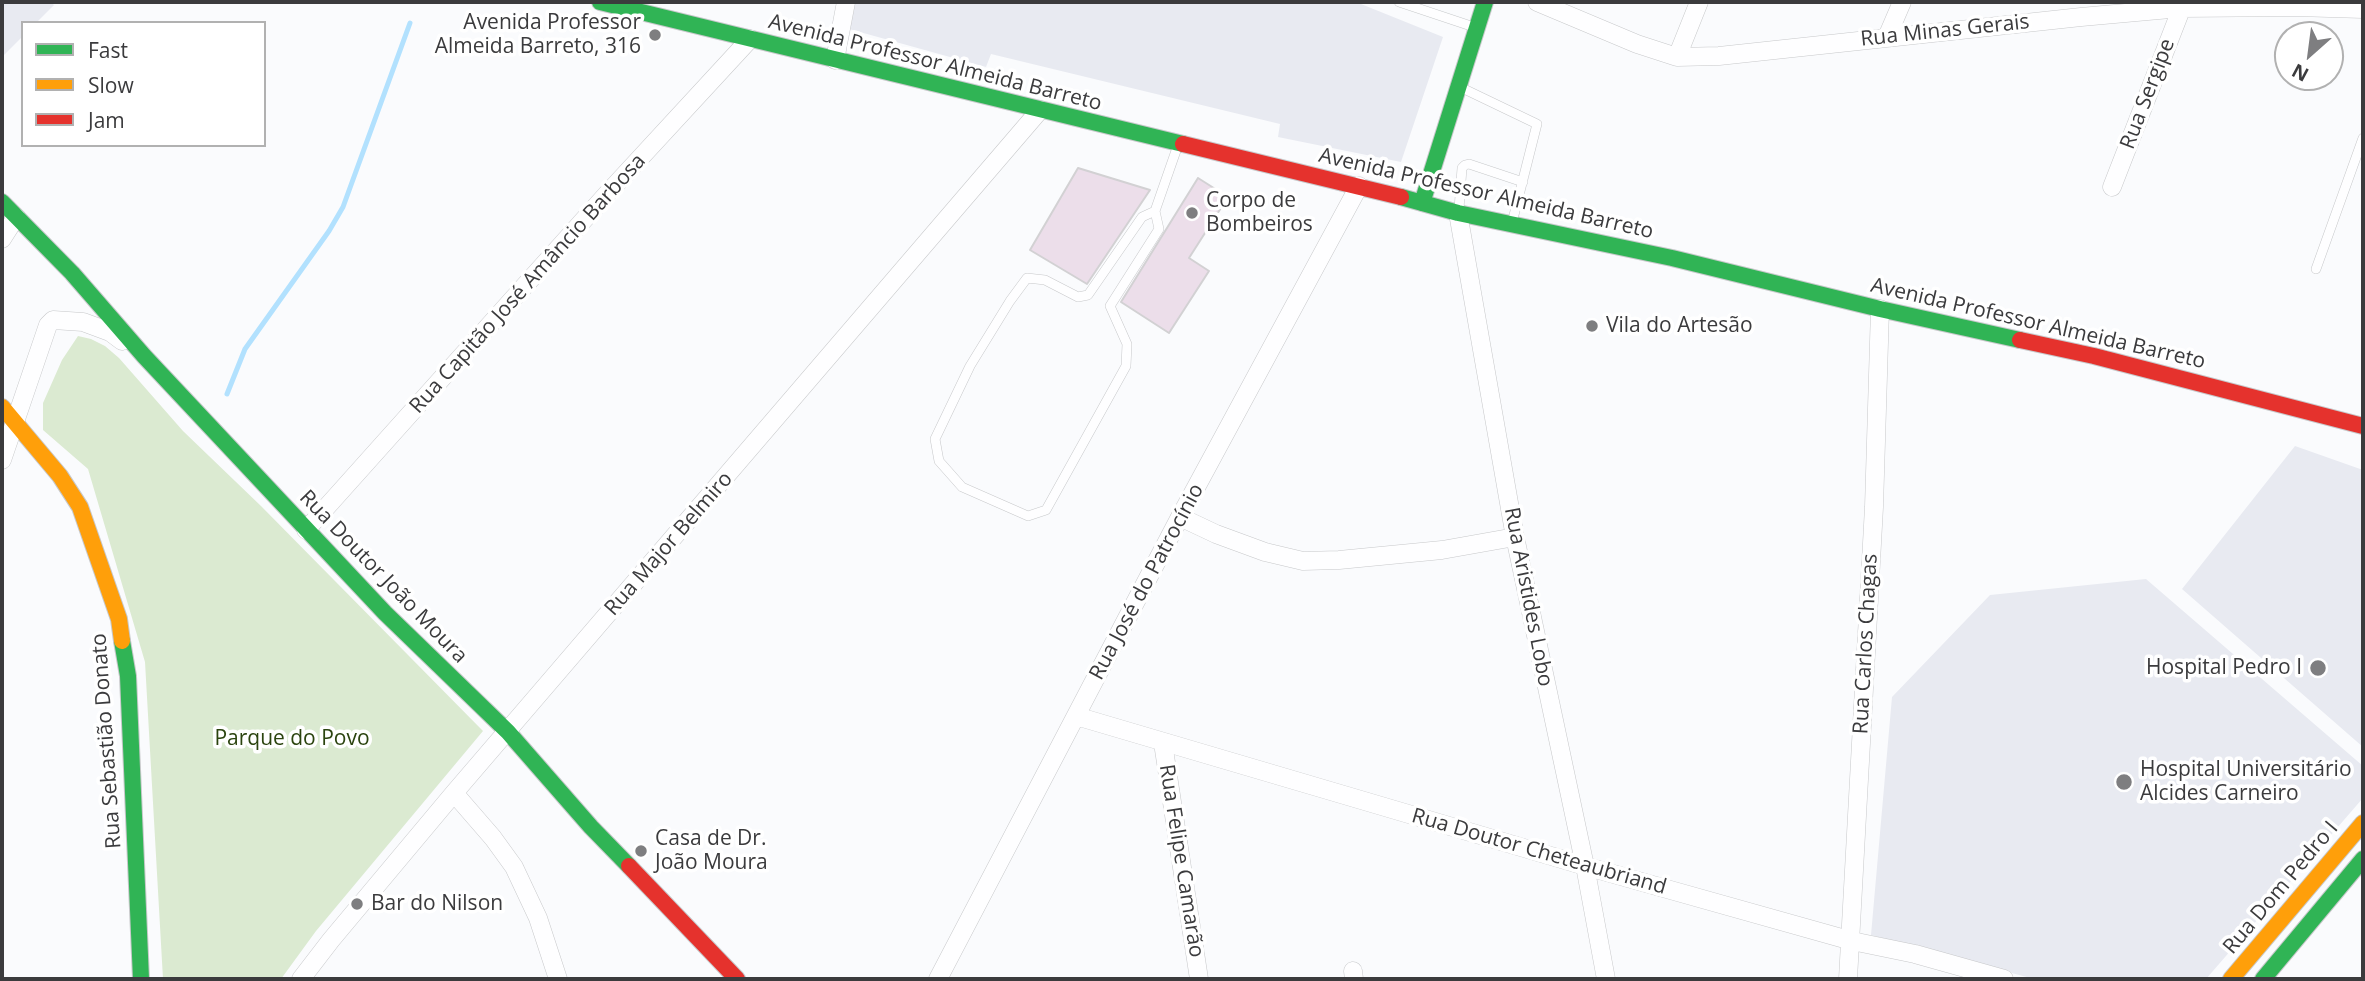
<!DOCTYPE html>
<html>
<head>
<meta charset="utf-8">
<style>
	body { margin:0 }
	#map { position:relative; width:2365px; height:981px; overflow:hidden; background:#fafbfd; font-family:"Open Sans",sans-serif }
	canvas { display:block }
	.frame { position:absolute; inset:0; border:4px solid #3b3b3d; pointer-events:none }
	.legend { position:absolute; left:21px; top:21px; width:245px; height:126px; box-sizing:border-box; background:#fff; border:2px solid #b1b1b1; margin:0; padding:9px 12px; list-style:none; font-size:21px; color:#3b3b3d }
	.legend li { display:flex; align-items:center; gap:14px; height:35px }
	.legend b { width:35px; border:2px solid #b1b1b1 }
	.north { position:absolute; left:2274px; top:21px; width:70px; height:70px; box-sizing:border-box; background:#fff; border:2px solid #b1b1b1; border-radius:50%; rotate:208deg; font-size:19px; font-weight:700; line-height:28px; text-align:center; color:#3b3b3d }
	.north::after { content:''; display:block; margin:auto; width:24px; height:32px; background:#7e7e80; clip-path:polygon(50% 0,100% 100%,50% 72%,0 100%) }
</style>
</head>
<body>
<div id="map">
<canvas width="2365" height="981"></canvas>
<div class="frame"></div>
<ul class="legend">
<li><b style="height:9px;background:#30b455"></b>Fast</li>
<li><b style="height:9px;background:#ff9f0a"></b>Slow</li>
<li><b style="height:9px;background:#e5322d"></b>Jam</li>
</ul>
<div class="north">N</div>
</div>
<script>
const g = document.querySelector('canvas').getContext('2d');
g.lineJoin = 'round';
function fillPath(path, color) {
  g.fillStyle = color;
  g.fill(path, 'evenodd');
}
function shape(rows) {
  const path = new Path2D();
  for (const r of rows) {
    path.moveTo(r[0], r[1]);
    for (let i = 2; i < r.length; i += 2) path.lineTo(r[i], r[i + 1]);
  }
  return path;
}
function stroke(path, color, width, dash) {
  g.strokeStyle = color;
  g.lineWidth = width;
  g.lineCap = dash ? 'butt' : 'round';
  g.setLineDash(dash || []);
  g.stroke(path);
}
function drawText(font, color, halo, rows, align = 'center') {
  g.font = font + ' "Open Sans",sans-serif';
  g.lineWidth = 7;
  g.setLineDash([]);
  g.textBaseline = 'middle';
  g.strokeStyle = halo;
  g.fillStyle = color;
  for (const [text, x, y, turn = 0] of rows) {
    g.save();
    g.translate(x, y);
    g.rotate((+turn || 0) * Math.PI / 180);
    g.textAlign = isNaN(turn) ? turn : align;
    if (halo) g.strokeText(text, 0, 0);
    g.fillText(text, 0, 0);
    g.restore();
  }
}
const built = shape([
	[2,2,51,2,54,5,36,23,23,23,23,36,2,57],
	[854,2,1356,2,1443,37,1401,162,1278,137,1280,124,991,54,986,67,849,29],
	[2295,446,2363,470,2363,747,2182,589],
	[2146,579,2363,766,2363,798,2206,979,2034,979,1871,935,1892,697,1990,595]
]);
const green = shape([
	[78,336,91,339,105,346,119,358,183,431,261,506,483,731,316,931,281,979,163,979,145,662,88,469,43,430,43,403,62,360]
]);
const stream = shape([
	[227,394,245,349,329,231,343,207,410,23]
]);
const building = shape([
	[1078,168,1150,190,1087,284,1030,250,1078,168],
	[1198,178,1228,197,1189,258,1209,271,1169,333,1121,302,1198,178]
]);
const lane = shape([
	[1399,2,1474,27],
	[1462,88,1537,124,1513,219],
	[1459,209,1462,168,1465,165,1469,164,1523,182],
	[1155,211,1142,217,1088,295,1078,297,1045,280,1027,278,1010,301,970,366,935,439,939,461,962,487,1028,516,1046,510,1126,366,1127,344,1110,306,1159,229,1155,211,1178,145],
	[2316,269,2363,138]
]);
const street = shape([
	[1537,2,1637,44,1677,57,1719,56,2081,17,2181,8,2296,7,2363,9],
	[1887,37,1902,2],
	[1677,57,1699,2],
	[835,60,846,2],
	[2112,187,2184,2],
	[1458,213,1515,537,1585,866,1606,979],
	[2,239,16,217],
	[2,460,48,325,53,320,83,322,110,332,122,341],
	[1180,517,1216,534,1265,552,1303,561,1339,560,1442,550,1515,537],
	[306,530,606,195,750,39],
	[1076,716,1585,866,1852,941,1915,954,2004,979],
	[1163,743,1199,979],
	[454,793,493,838,514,867,538,918,558,979],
	[1353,971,1354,979],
	[301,979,331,940,454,793,1040,110],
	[938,979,1180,517,1359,186],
	[1848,979,1874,507,1880,309]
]);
const fast = shape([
	[600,2,1183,144],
	[1401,197,1458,213,1672,258,1880,309,2020,340],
	[2,202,72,273,144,356,385,613,508,732,591,827,629,866],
	[1422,203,1485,2],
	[122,641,128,676,141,979],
	[2263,979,2363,859]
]);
const slow = shape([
	[2,407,60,476,80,507,119,619,122,641],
	[2231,979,2363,823]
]);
const jam = shape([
	[1183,144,1401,197],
	[2020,340,2094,356,2363,426],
	[629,866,737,979]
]);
const markers = [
	[655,35,7,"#7e7e80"],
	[1192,213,7,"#7e7e80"],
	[1592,326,7,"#7e7e80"],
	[2318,668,9,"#7e7e80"],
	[2124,782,9,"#7e7e80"],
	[641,851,7,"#7e7e80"],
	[357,904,7,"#7e7e80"]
];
const poiNames = [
	["Avenida Professor",641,23,"right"],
	["Almeida Barreto, 316",641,47,"right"],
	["Corpo de",1206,201],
	["Bombeiros",1206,225],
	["Vila do Artesão",1606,326],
	["Hospital Pedro I",2302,668,"right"],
	["Hospital Universitário",2140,770],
	["Alcides Carneiro",2140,794],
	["Casa de Dr.",655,839],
	["João Moura",655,863],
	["Bar do Nilson",371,904]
];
const streetNames = [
	["Rua Minas Gerais",1945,31,-6],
	["Avenida Professor Almeida Barreto",935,63,14],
	["Rua Sergipe",2148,94,-69],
	["Avenida Professor Almeida Barreto",1486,194,13],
	["Rua Capitão José Amâncio Barbosa",528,284,-48],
	["Avenida Professor Almeida Barreto",2038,324,13],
	["Rua Major Belmiro",669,544,-49],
	["Rua Doutor João Moura",383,577,46],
	["Rua José do Patrocínio",1147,582,-62],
	["Rua Aristides Lobo",1528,597,79],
	["Rua Carlos Chagas",1866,644,-87],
	["Rua Sebastião Donato",107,741,-94],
	["Rua Doutor Cheteaubriand",1539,852,16],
	["Rua Felipe Camarão",1181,861,81],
	["Rua Dom Pedro I",2281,888,-50]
];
const parkNames = [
	["Parque do Povo",292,739]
];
fillPath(built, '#e8eaf1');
fillPath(green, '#dbead1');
stroke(stream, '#b2e1fe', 5);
fillPath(building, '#ecdeea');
stroke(building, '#d2d1d3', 2);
stroke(lane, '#c7c8ca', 10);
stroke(street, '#c7c8ca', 19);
stroke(fast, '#c7c8ca', 18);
stroke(slow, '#c7c8ca', 18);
stroke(jam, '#c7c8ca', 18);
stroke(lane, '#fefeff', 9);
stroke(street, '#fefeff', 18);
stroke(fast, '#30b455', 16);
stroke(slow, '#ff9f0a', 16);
stroke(jam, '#e5322d', 16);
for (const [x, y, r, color] of markers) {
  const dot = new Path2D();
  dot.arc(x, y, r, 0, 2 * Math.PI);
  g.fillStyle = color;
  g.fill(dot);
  stroke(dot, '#fff', 2.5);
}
drawText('21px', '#3b3b3d', '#fff', poiNames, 'left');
drawText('21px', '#3b3b3d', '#fff', streetNames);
drawText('21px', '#2b440f', '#fff', parkNames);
</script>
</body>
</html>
